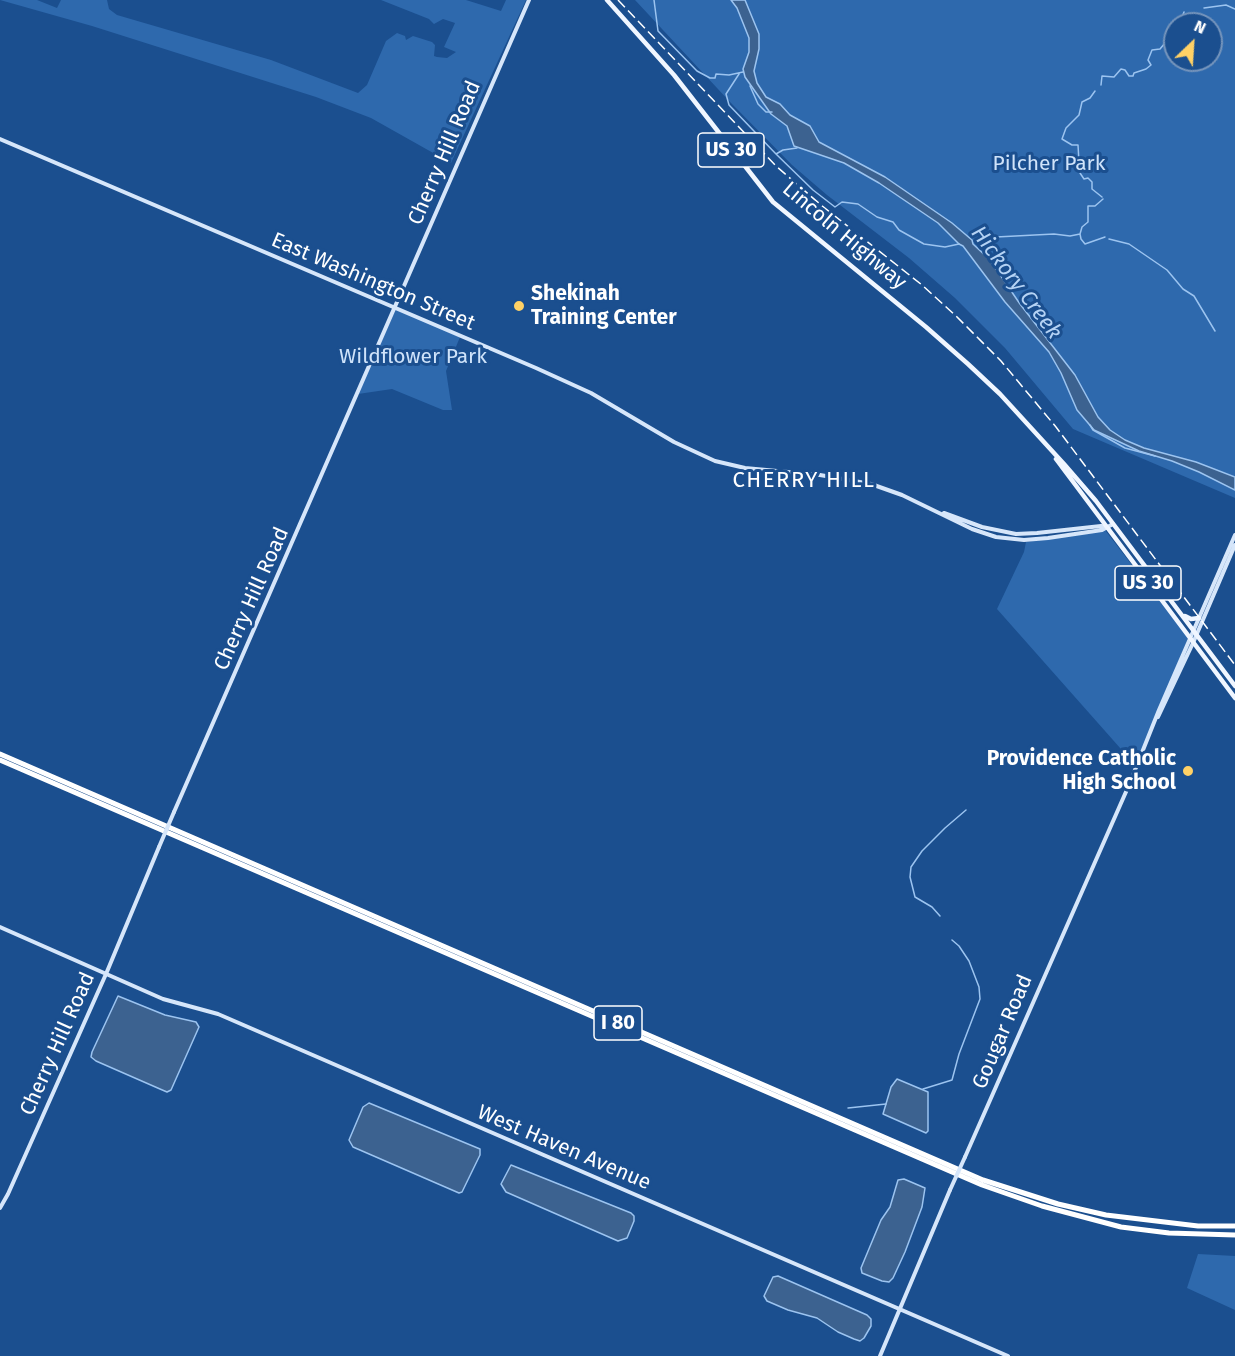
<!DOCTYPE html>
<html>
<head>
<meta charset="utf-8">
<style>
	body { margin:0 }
	#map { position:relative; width:1235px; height:1356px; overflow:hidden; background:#1b4f8f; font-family:"Fira Sans",sans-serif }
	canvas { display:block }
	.north { position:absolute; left:1163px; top:12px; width:60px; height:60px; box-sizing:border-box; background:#1b4f8f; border:2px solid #7695bc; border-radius:50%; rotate:25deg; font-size:16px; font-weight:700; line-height:24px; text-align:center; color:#fff }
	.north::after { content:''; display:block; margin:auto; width:21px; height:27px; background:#ffd166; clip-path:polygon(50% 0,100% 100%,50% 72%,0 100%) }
</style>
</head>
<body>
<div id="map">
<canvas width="1235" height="1356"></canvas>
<div class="north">N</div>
</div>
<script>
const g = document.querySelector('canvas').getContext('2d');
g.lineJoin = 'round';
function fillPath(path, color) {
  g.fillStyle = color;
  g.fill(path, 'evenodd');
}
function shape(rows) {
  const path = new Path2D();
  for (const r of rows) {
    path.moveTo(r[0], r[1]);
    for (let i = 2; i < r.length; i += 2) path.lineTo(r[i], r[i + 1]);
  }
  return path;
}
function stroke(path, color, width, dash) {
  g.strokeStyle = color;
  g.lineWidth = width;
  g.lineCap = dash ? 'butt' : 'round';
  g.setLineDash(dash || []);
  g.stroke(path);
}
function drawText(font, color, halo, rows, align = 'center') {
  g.font = font + ' "Fira Sans",sans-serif';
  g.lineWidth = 6;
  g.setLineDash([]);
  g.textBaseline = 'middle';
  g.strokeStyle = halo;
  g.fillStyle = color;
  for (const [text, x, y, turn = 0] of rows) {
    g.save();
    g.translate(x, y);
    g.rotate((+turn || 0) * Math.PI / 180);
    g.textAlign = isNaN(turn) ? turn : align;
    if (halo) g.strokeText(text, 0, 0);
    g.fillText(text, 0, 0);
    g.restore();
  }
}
const green = shape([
	[0,0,37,0,57,8,61,0,107,0,109,9,117,15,271,60,358,93,367,85,386,41,397,33,405,36,406,40,413,36,432,42,435,45,434,56,437,57,447,58,456,52,444,47,455,23,443,19,434,24,429,19,381,0,466,0,501,11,506,0,526,0,451,163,371,118,316,97,92,26],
	[635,0,1235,0,1235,498,1073,429,1005,348,955,298,909,258,827,195,792,165,731,103],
	[1175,24,1211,24,1211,60,1175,60],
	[396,309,460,337,446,371,452,410,443,410,392,389,358,394],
	[1105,530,1188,638,1136,766,997,609,1024,552,1026,542],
	[1198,1254,1235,1256,1235,1310,1187,1288]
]);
const water = shape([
	[731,0,745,0,759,34,759,49,754,71,757,83,766,97,780,104,790,115,810,126,819,142,885,177,952,223,972,240,973,244,990,260,1020,304,1075,375,1098,417,1110,430,1125,440,1144,448,1196,462,1235,477,1235,490,1199,472,1172,461,1139,451,1094,430,1077,410,1061,373,1049,352,1005,302,963,246,959,244,938,223,879,183,844,163,794,146,787,126,771,114,745,77,743,69,749,52,749,38,737,8,731,0],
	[118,996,165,1015,196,1022,199,1027,171,1090,167,1092,160,1089,96,1061,91,1057,92,1052,118,996],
	[897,1079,928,1092,928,1131,926,1133,883,1114,891,1087,897,1079],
	[369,1103,480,1149,480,1155,462,1192,459,1193,353,1147,349,1140,363,1107,369,1103],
	[511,1165,631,1213,634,1216,634,1221,627,1238,618,1241,506,1192,501,1184,511,1165],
	[904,1179,925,1188,922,1207,905,1252,893,1278,889,1282,882,1281,862,1273,861,1268,881,1220,890,1207,898,1180,904,1179],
	[778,1276,867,1315,871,1319,871,1326,864,1338,860,1341,854,1339,838,1332,817,1318,788,1310,767,1301,764,1296,773,1277,778,1276]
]);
const stream = shape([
	[654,0,658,31,697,71,710,78,715,78,716,74,729,75,743,72],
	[1204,8,1226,5,1235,9],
	[1176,24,1181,20,1184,12],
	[739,74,726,94,729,105,776,154,813,190,835,207,842,202,858,204,877,217,893,222,899,230,924,244,945,247,959,244],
	[1101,85,1102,76,1114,77,1121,69,1125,70,1129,76,1133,76,1134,73,1146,69,1151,65,1148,60,1152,50,1160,49,1165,43,1172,43,1174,39,1171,28,1175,25],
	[750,86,758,104,766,112,772,112],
	[1095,91,1090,98,1082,102,1079,115,1066,128,1062,139,1072,145,1078,145,1079,162,1083,165,1080,173,1084,179,1088,178,1092,182,1092,189,1102,197],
	[776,154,783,150,797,148],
	[1103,199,1095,206,1088,206,1088,222,1082,227,1080,234,1081,239,1085,244,1105,237],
	[977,238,1054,234,1070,236,1080,234],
	[1109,239,1129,244,1167,270,1183,289,1194,296,1215,331],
	[1090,425,1093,430,1125,448,1155,456],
	[940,916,932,907,915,897,910,877,911,867,922,851,945,828,966,810],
	[923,1089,952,1080,959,1054,980,999,979,987,969,961,959,946,952,940],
	[848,1108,886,1104]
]);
const secondary = shape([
	[0,139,536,368,591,393,674,442,715,461,745,468,820,475,871,484,902,495,972,529,996,537,1024,540,1048,538,1102,530,1113,524],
	[944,513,982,527,1016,534,1037,533,1101,526,1106,527],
	[1158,717,1193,643,1235,545],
	[174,812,529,0],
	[0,927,163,999,218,1014,1008,1356],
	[965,1157,1129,785,1159,710,1235,535],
	[0,1208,8,1194,106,974,159,847],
	[880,1356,950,1190]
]);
const primary = shape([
	[607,0,674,75,773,202,926,327,968,364,1000,394,1064,464,1096,501,1235,686],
	[1056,459,1235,698],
	[1185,616,1191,619,1199,618]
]);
const highway = shape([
	[0,754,983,1180,1058,1204,1106,1215,1198,1226,1235,1226],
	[0,760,982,1185,1042,1206,1121,1227,1169,1233,1235,1235]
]);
const rail = shape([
	[618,0,776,166,821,205,922,285,956,316,1001,361,1056,427,1235,665]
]);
const secondaryBridge = shape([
	[159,847,174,812],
	[950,1190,965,1157]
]);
const markers = [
	[519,306,6,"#ffd166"],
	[1188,771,6,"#ffd166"]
];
const shields = [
	[731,150,66],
	[1148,583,66],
	[618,1023,48]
];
const shieldNames = [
	["US 30",731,150],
	["US 30",1148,583],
	["I 80",618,1023]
];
const streetNames = [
	["Cherry Hill Road",445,153,-67],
	["Lincoln Highway",844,236,40],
	["East Washington Street",373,282,23],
	["Cherry Hill Road",252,599,-66],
	["Gougar Road",1003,1032,-67],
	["Cherry Hill Road",58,1044,-66],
	["West Haven Avenue",564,1148,23]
];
const parkNames = [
	["Pilcher Park",1049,164],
	["Wildflower Park",413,357]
];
const poiNames = [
	["Shekinah",531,294],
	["Training Center",531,318],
	["Providence Catholic",1176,759,"right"],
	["High School",1176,783,"right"]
];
const waterNames = [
	["Hickory Creek",1016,283,53]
];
const neighbourhoodNames = [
	["CHERRY HILL",804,481]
];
fillPath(green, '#2e69ad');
fillPath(water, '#3c6290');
stroke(water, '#9cc4f0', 1.5);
stroke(stream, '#9cc4f0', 1.5);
stroke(secondary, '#d6e6fa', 4);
stroke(primary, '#f0f6ff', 4.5);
stroke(highway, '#fff', 5);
stroke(rail, '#fff', 1.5, [10, 4.5]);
stroke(secondaryBridge, '#d6e6fa', 4);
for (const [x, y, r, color] of markers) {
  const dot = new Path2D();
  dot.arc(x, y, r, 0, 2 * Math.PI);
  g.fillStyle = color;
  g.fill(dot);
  stroke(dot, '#1b4f8f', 2);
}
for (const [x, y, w] of shields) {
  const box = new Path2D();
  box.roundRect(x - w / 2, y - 17, w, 34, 4.5);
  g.fillStyle = '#1b4f8f';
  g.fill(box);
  stroke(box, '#fff', 1.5);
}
drawText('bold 20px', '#fff', null, shieldNames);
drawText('21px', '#fff', '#1b4f8f', streetNames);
drawText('21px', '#cfe3fa', '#1b4f8f', parkNames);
drawText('bold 21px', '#fff', '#1b4f8f', poiNames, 'left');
drawText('italic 22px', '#b5d3f5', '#1b4f8f', waterNames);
g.letterSpacing = '1.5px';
drawText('22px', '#fff', '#1b4f8f', neighbourhoodNames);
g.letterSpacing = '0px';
</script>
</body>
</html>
